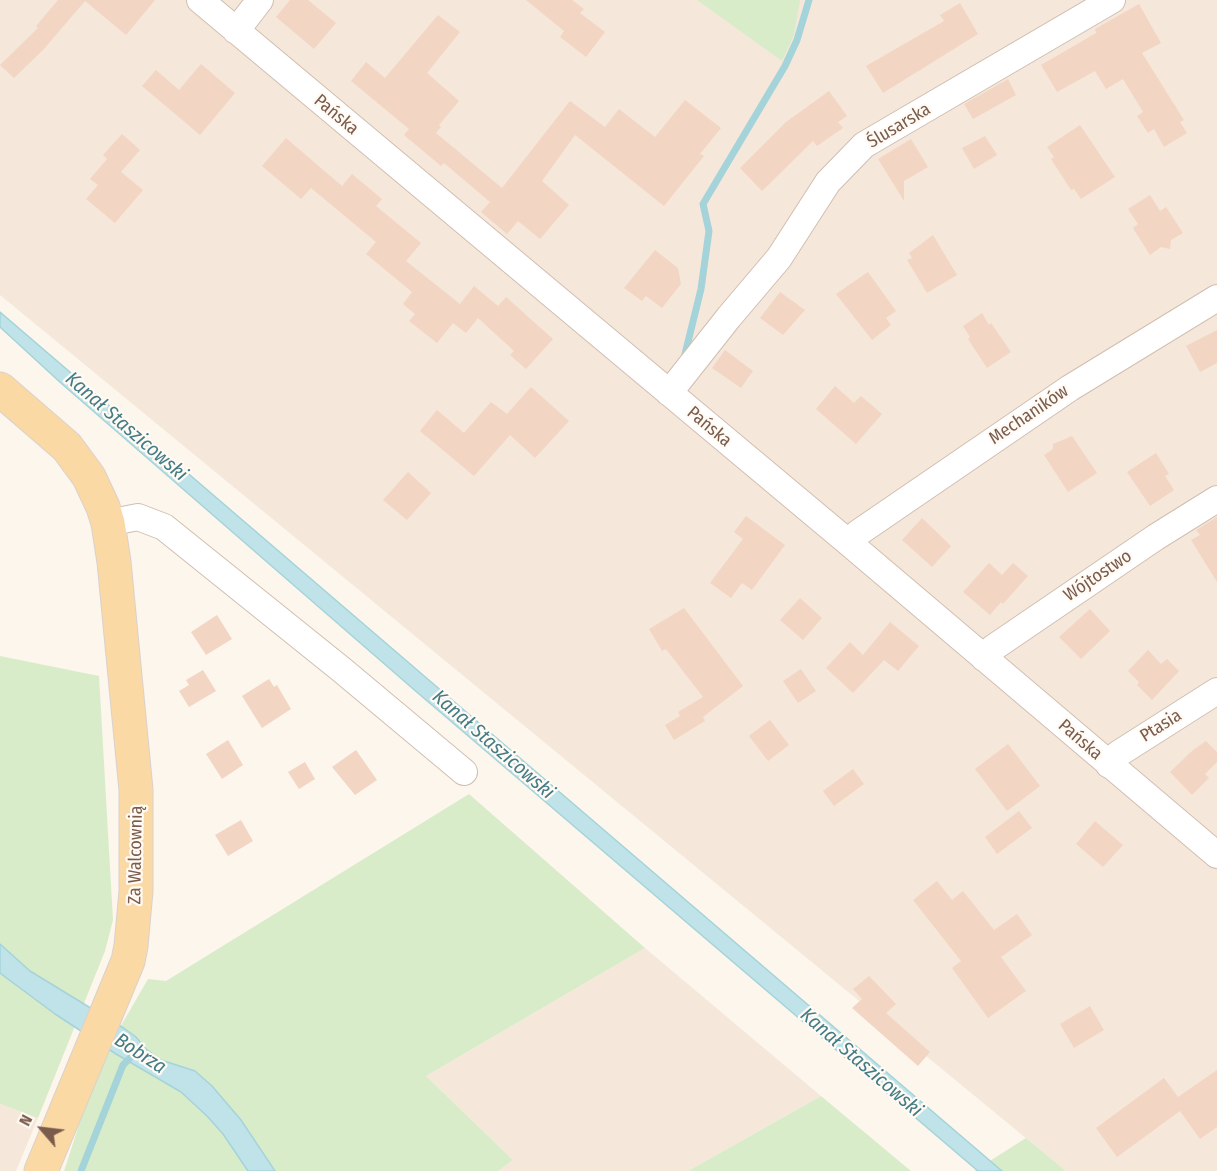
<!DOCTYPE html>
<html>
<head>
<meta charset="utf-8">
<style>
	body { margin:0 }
	#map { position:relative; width:1217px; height:1171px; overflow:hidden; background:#fdf6ec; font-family:"Fira Sans Condensed",sans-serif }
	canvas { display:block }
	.north { position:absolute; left:12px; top:1099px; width:60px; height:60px; -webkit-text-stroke:4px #fffaf3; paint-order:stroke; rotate:298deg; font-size:16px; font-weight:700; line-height:24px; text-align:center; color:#7a5c4d }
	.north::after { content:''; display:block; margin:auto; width:21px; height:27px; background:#7a5c4d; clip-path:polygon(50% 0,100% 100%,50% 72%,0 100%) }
</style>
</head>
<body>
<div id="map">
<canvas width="1217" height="1171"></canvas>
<div class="north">N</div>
</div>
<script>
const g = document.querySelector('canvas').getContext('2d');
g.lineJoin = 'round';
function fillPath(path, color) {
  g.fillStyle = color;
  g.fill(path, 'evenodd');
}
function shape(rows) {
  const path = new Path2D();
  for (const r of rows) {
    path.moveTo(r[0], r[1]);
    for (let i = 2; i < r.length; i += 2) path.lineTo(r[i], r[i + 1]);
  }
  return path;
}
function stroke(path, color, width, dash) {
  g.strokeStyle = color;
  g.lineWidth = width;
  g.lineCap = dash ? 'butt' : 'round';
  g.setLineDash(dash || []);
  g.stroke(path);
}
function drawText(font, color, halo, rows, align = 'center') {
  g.font = font + ' "Fira Sans Condensed",sans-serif';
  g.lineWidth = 4.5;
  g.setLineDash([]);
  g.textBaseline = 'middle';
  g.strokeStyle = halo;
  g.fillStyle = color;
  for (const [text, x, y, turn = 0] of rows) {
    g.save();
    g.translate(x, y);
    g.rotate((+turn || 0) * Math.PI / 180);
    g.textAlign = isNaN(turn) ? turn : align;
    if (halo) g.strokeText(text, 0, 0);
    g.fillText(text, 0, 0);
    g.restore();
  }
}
const residential = shape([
	[0,0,1217,0,1217,1171,1066,1171,0,295],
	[645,948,821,1096,688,1171,498,1171,513,1160,426,1076],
	[0,1104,38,1118,16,1171,0,1171]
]);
const green = shape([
	[697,0,800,0,794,35,782,61],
	[0,656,99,676,113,920,105,951,38,1118,0,1104],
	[469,794,645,948,426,1076,513,1160,498,1171,64,1171,91,1088,104,1055,148,979,166,981],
	[821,1096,911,1171,688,1171],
	[1026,1138,1066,1171,974,1171]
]);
const water = shape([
	[0,312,430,681,1002,1171,978,1171,419,694,62,384,0,327,0,312],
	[0,944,30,971,125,1029,136,1037,146,1049,161,1060,195,1071,212,1086,241,1120,275,1171,248,1171,223,1134,207,1116,181,1092,116,1054,55,1014,0,973,0,944]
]);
const stream = shape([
	[685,354,701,289,709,231,703,204,785,66,797,40,809,0],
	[81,1171,123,1065,134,1054]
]);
const building = shape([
	[58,0,155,0,126,35,85,1,43,50,14,78,0,65,38,28,36,26],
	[290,0,308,0,336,23,314,49,276,17],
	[526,0,572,0,584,9,580,13,605,32,586,57,560,37,564,31],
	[960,3,978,34,883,93,866,66,944,21,940,15],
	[1139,4,1161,43,1142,53,1184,120,1180,122,1187,133,1164,147,1154,129,1148,133,1137,116,1143,112,1123,79,1106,89,1095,71,1057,92,1041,65,1096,33,1095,29],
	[438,15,460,32,427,73,459,101,439,125,441,127,436,133,502,188,570,101,605,127,619,109,655,137,685,100,721,128,700,154,704,156,664,206,575,135,542,181,569,205,540,239,518,221,507,234,481,212,490,202,444,163,441,166,404,135,409,129,351,81,366,62,385,78],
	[201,64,235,93,200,135,142,86,156,70,179,90],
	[1008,79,1016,95,973,119,964,104],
	[829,91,847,116,838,122,843,128,817,146,813,141,762,191,740,168,786,122],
	[1080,125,1115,177,1081,199,1074,189,1071,190,1051,159,1054,157,1047,147],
	[122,134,140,150,121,172,143,190,115,223,86,199,98,185,90,179,107,159,103,155],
	[985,136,997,155,974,169,962,148],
	[286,138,342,186,352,174,382,199,376,206,421,243,406,261,460,304,474,286,498,306,506,297,553,339,526,369,510,355,514,351,478,318,466,333,453,323,437,343,409,321,415,314,403,304,412,292,366,254,376,242,311,188,301,199,262,166],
	[911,139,928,167,904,181,904,201,878,159],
	[1150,195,1160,211,1166,207,1183,233,1171,240,1170,249,1161,247,1150,255,1133,228,1138,224,1128,209],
	[933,235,957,275,927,293,907,260,912,258,909,253],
	[655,250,678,268,681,284,662,308,646,296,642,301,624,288],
	[868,272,896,311,886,318,891,325,872,340,836,294],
	[780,292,805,310,783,335,760,318],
	[982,313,989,325,991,323,1011,352,987,368,968,339,970,337,963,326],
	[1217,330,1217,363,1200,372,1186,346],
	[725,350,753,371,741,388,712,368],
	[835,386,854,403,861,396,882,414,856,444,816,409],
	[531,387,569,421,535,458,510,435,474,476,420,431,437,410,464,433,491,402,507,414],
	[1072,436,1097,473,1068,492,1044,455,1053,449,1053,444],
	[1156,453,1169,474,1165,476,1174,490,1150,506,1127,472],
	[408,472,431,493,407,520,383,500],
	[746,516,785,545,752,590,742,583,731,598,710,583,743,539,734,532],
	[1217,517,1217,582,1191,540,1200,535,1196,530],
	[922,518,951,546,932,567,902,540],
	[989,563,1002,575,1013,563,1028,576,1003,604,1001,602,990,615,963,592],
	[800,598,822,618,803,640,780,620],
	[684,608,743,686,703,717,705,721,674,740,665,725,680,716,678,712,703,697,666,649,662,651,649,629],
	[1090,609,1110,631,1081,659,1059,637],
	[217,615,232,639,206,655,191,632],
	[890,622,919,646,898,671,884,660,853,693,826,668,850,642,863,655],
	[1148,650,1161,664,1167,659,1179,671,1152,700,1137,685,1139,682,1128,671],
	[801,669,816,691,798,703,783,681],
	[203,670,216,691,189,707,179,691,189,685,186,680],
	[269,679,274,687,277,685,291,709,262,728,242,696],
	[770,720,789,745,768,761,749,736],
	[228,740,243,765,222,779,206,754],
	[1206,741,1217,752,1217,762,1205,774,1209,778,1192,795,1170,772,1192,751],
	[1008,744,1040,786,1007,811,975,769],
	[356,750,377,780,355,795,332,767],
	[305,762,315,779,299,789,288,772],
	[853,769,864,784,834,806,823,791],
	[1019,811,1032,828,997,854,985,837],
	[241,820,253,841,228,856,215,835],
	[1095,821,1123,845,1103,867,1076,844],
	[937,881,952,900,963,891,994,930,1017,914,1032,935,1001,957,1026,991,988,1018,952,968,961,961,913,900],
	[869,976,896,1004,886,1013,930,1052,918,1066,852,1008,862,999,853,989],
	[1090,1006,1104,1030,1074,1048,1060,1024],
	[1217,1070,1217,1127,1200,1139,1180,1111,1117,1157,1096,1128,1164,1078,1178,1097]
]);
const minor = shape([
	[200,0,849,543,1217,855],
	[236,31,260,0],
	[669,393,729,317,779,258,828,182,864,145,1112,0],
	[108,523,138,517,164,527,342,670,464,772],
	[849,543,858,533,1070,388,1217,298],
	[984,658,993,648,1156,537,1217,499],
	[1109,765,1118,754,1217,691]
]);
const major = shape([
	[0,389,67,447,89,477,103,507,108,523,114,562,136,790,136,891,131,946,128,961,41,1171]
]);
const streetNames = [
	["Pańska",336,115,40],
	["Ślusarska",899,126,-31],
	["Mechaników",1029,415,-34],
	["Pańska",709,427,40],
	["Wójtostwo",1098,576,-34],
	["Ptasia",1161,726,-32],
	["Pańska",1080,740,41],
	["Za Walcownią",136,855,-89]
];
const waterNames = [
	["Kanał Staszicowski",126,427,41],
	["Kanał Staszicowski",493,745,41],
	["Bobrza",140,1054,33],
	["Kanał Staszicowski",861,1063,41]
];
fillPath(residential, '#f5e8da');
fillPath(green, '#d8ecc9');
fillPath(water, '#bfe3e8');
stroke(water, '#a5d3da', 1.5);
stroke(stream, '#a5d3da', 7);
fillPath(building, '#f3d5c3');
stroke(minor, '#d1beb0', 28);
stroke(major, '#dad1cd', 35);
stroke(minor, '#fff', 26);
stroke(major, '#fbd9a5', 33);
drawText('18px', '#7a5c4d', '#fffaf3', streetNames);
drawText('italic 20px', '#437c86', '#fffaf3', waterNames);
</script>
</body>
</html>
